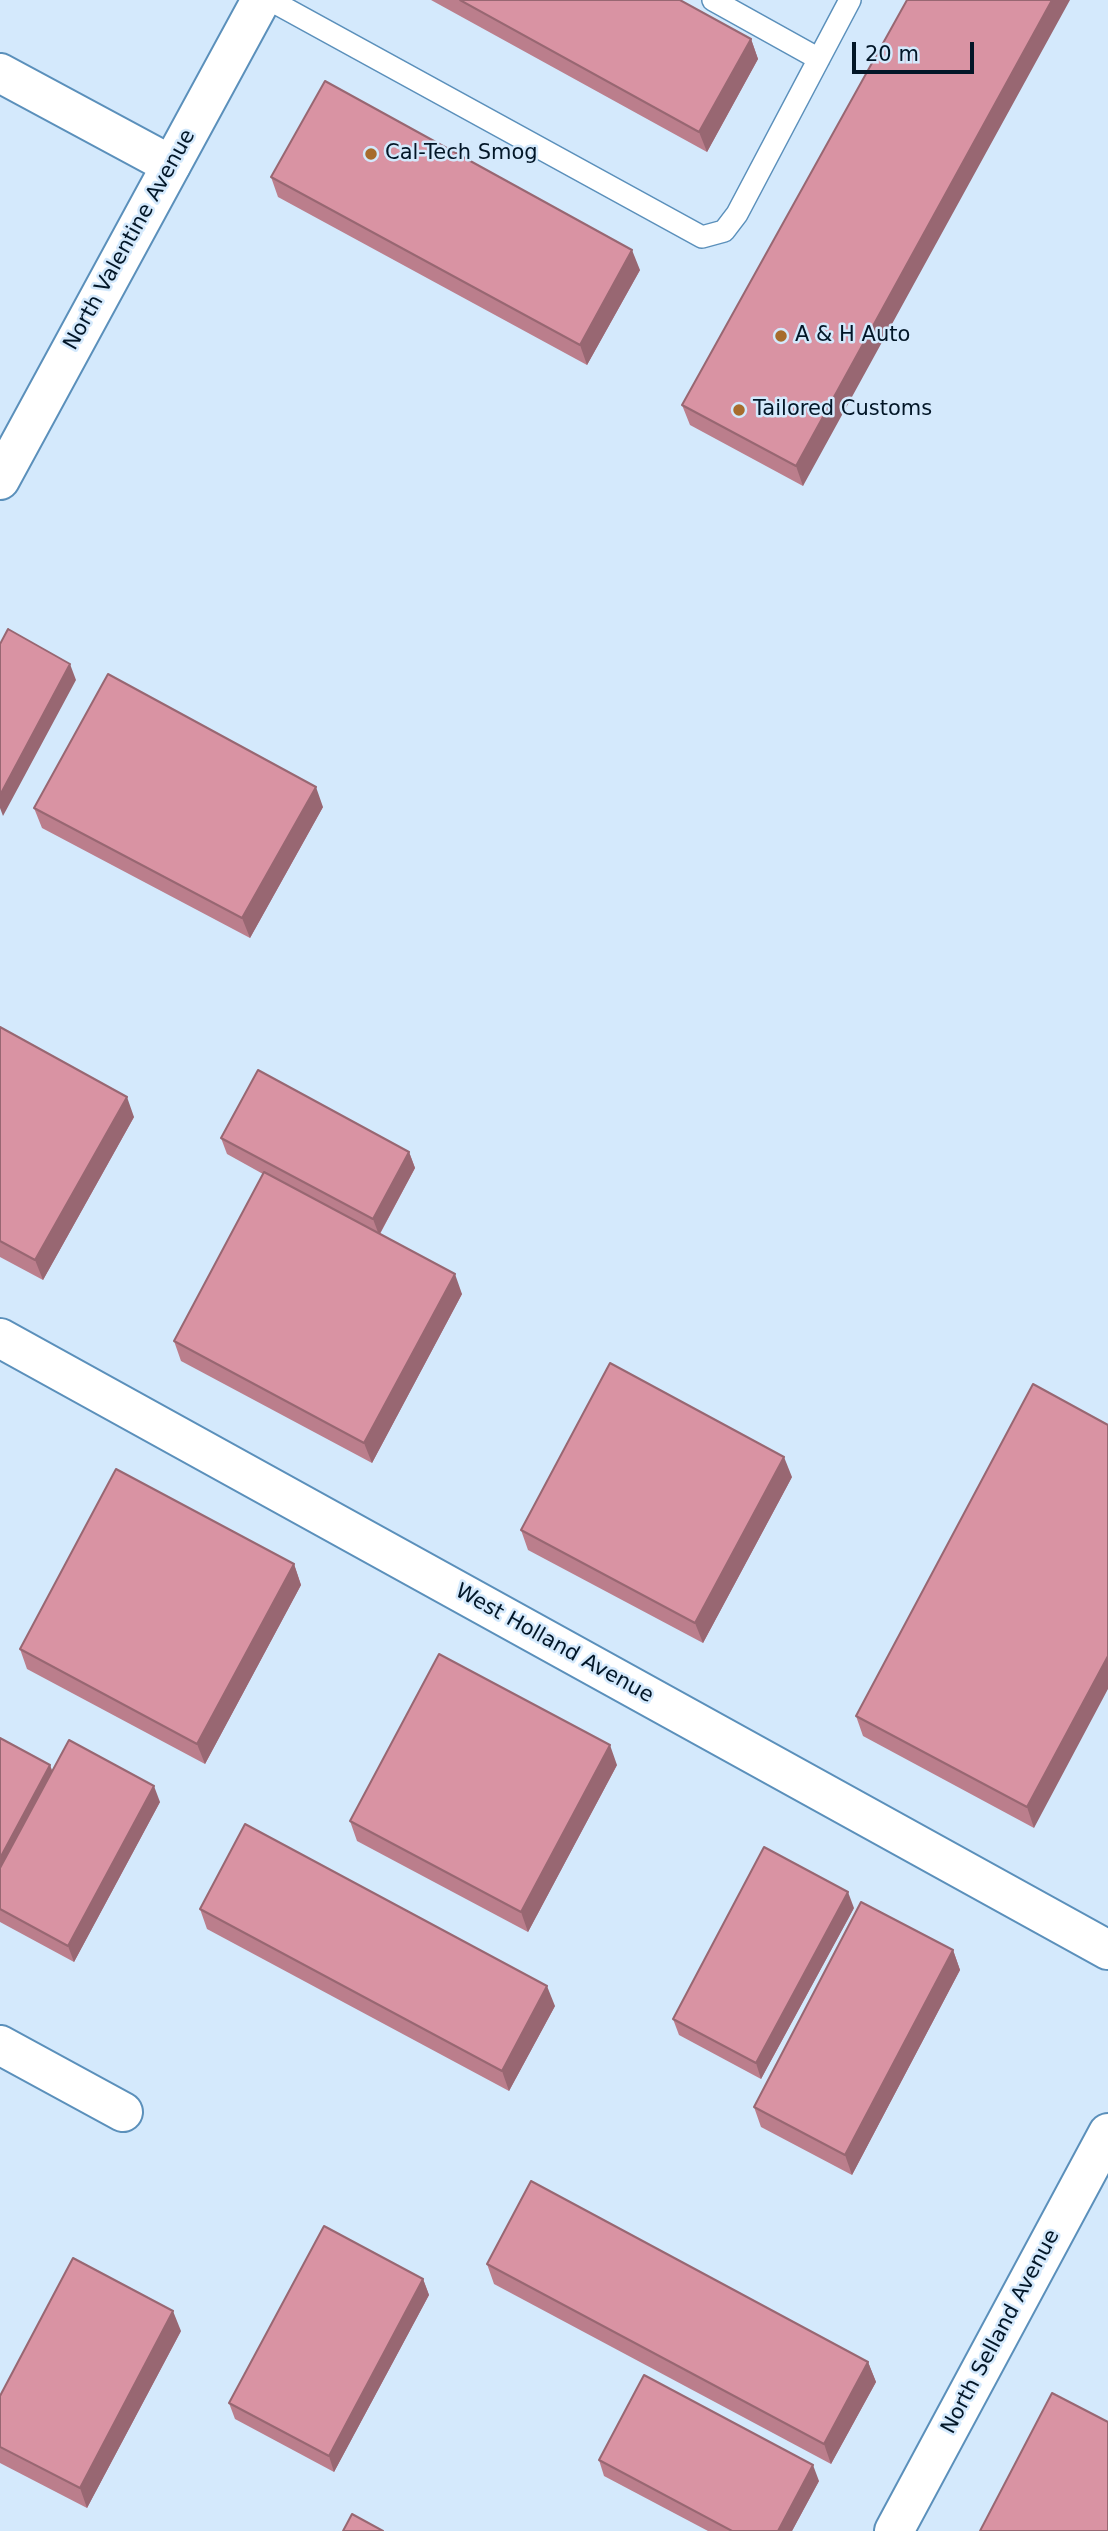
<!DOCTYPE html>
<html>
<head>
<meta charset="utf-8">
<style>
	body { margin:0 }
	#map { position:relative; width:1108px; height:2531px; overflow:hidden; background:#d4e9fc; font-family:"DejaVu Sans",sans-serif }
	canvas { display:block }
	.scale { position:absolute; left:852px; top:42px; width:122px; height:32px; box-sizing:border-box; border:4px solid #021627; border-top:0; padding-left:9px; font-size:21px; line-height:24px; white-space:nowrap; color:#021627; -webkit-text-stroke:5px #d4e9fc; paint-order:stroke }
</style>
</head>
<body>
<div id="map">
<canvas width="1108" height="2531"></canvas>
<div class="scale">20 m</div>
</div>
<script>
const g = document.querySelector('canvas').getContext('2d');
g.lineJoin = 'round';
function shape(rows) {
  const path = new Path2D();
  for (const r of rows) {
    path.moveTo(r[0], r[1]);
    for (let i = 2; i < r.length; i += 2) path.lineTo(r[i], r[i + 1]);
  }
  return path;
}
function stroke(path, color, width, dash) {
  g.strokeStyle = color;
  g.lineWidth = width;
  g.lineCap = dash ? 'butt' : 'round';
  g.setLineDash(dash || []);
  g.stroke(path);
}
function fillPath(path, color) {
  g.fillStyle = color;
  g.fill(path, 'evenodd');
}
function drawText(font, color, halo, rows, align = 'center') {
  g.font = font + ' "DejaVu Sans",sans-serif';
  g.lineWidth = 5;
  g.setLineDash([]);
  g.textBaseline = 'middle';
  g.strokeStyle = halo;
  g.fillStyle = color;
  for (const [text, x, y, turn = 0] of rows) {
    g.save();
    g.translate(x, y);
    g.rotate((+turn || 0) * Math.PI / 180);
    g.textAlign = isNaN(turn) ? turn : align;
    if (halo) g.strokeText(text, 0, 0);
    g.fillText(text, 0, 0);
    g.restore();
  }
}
const service = shape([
	[270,0,702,237,724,231,737,214,850,0],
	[713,0,819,59]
]);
const minor = shape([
	[0,73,171,165],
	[0,1338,1108,1950],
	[0,2045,123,2112],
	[894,2531,1108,2133]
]);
const tertiary = shape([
	[0,480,261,0]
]);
const wall = shape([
	[431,0,680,0,751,39,758,59,707,152],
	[907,0,803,486,690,425,682,405],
	[271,177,640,270,587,365,278,197],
	[323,807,250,938,42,828,34,808],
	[0,1027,134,1117,43,1280,0,1257],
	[221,1138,409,1152,415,1168,380,1234,462,1294,372,1463,181,1361,174,1341,263,1174,227,1154],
	[1033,1384,1034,1828,863,1736,856,1716],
	[792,1477,703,1643,528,1550,521,1530],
	[294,1564,301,1585,205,1764,27,1669,20,1649],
	[0,1738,50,1765,52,1771,160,1802,74,1962,0,1922],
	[617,1765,528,1932,357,1841,350,1821],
	[854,1908,761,2079,679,2035,673,2019],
	[200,1909,555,2006,509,2091,207,1929],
	[953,1950,960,1970,852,2175,761,2127,754,2107],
	[487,2264,868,2362,876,2382,831,2464,494,2284],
	[423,2279,429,2295,334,2472,235,2419,229,2403],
	[181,2331,87,2508,0,2463,0,2396],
	[599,2460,819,2481,792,2531,708,2531,604,2476]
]);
const shadedWall = shape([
	[1052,0,1070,0,803,486,796,466],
	[751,39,758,59,707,152,699,132],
	[632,250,640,270,587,365,580,345],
	[70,664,76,680,3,816,0,808,0,795],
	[316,787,323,807,250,938,242,918],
	[127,1097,134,1117,43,1280,35,1260],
	[409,1152,415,1168,379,1235,373,1219],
	[455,1274,462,1294,372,1463,364,1443],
	[784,1457,792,1477,703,1643,695,1623],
	[294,1564,301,1585,205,1764,197,1744],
	[1108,1656,1108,1689,1034,1828,1027,1807],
	[610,1745,617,1765,528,1932,521,1912],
	[50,1765,56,1781,0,1885,0,1858],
	[154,1786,160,1802,74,1962,68,1946],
	[848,1892,854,1908,761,2079,756,2063],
	[953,1950,960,1970,852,2175,845,2155],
	[547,1986,555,2006,509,2091,502,2071],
	[423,2279,429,2295,334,2472,329,2456],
	[173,2311,181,2331,87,2508,80,2488],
	[868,2362,876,2382,831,2464,824,2444],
	[813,2465,819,2481,792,2531,778,2531]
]);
const building = shape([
	[460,0,680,0,751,39,699,132,460,0],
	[907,0,1052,0,796,466,682,405,907,0],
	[325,81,632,250,580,345,271,177,325,81],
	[8,629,70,664,0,795,0,644,8,629],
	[108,674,316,787,242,918,34,808,108,674],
	[0,1027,127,1097,35,1260,0,1241,0,1027],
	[258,1070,409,1152,373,1219,221,1138,258,1070],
	[264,1172,455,1274,364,1443,174,1341,264,1172],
	[610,1363,784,1457,695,1623,521,1530,610,1363],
	[1033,1384,1108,1425,1108,1656,1027,1807,856,1716,1033,1384],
	[116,1469,294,1564,197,1744,20,1649,116,1469],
	[439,1654,610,1745,521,1912,350,1821,439,1654],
	[0,1738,50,1765,0,1858,0,1738],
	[69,1740,154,1786,68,1946,0,1909,0,1868,69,1740],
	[245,1824,547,1986,502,2071,200,1909,245,1824],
	[764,1847,848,1892,756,2063,673,2019,764,1847],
	[861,1902,953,1950,845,2155,754,2107,861,1902],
	[531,2181,868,2362,824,2444,487,2264,531,2181],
	[324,2226,423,2279,329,2456,229,2403,324,2226],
	[73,2258,173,2311,80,2488,0,2447,0,2396,73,2258],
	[644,2375,813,2465,778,2531,732,2531,599,2460,644,2375],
	[1052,2393,1108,2422,1108,2531,980,2531,1052,2393],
	[352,2514,383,2531,343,2531,352,2514]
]);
const markers = [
	[371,154,7,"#a76c2d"],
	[781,336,7,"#a76c2d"],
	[739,410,7,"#a76c2d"]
];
const poiNames = [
	["Cal-Tech Smog",385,154],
	["A & H Auto",795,336],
	["Tailored Customs",753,410]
];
const streetNames = [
	["North Valentine Avenue",130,240,-61],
	["West Holland Avenue",554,1644,29],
	["North Selland Avenue",1001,2332,-62]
];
stroke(service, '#5b90bb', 24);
stroke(minor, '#5b90bb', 42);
stroke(tertiary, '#5b90bb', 42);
stroke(service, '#fff', 21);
stroke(minor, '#fff', 38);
stroke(tertiary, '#fff', 38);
fillPath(wall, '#bb7e8c');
fillPath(shadedWall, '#986772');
fillPath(building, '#d993a3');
stroke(building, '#986772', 2);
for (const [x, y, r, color] of markers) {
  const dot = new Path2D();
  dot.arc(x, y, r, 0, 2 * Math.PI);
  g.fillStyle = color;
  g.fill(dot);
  stroke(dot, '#d4e9fc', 2.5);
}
drawText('21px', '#021627', '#d4e9fc', poiNames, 'left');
drawText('21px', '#021627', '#d4e9fc', streetNames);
</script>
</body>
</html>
